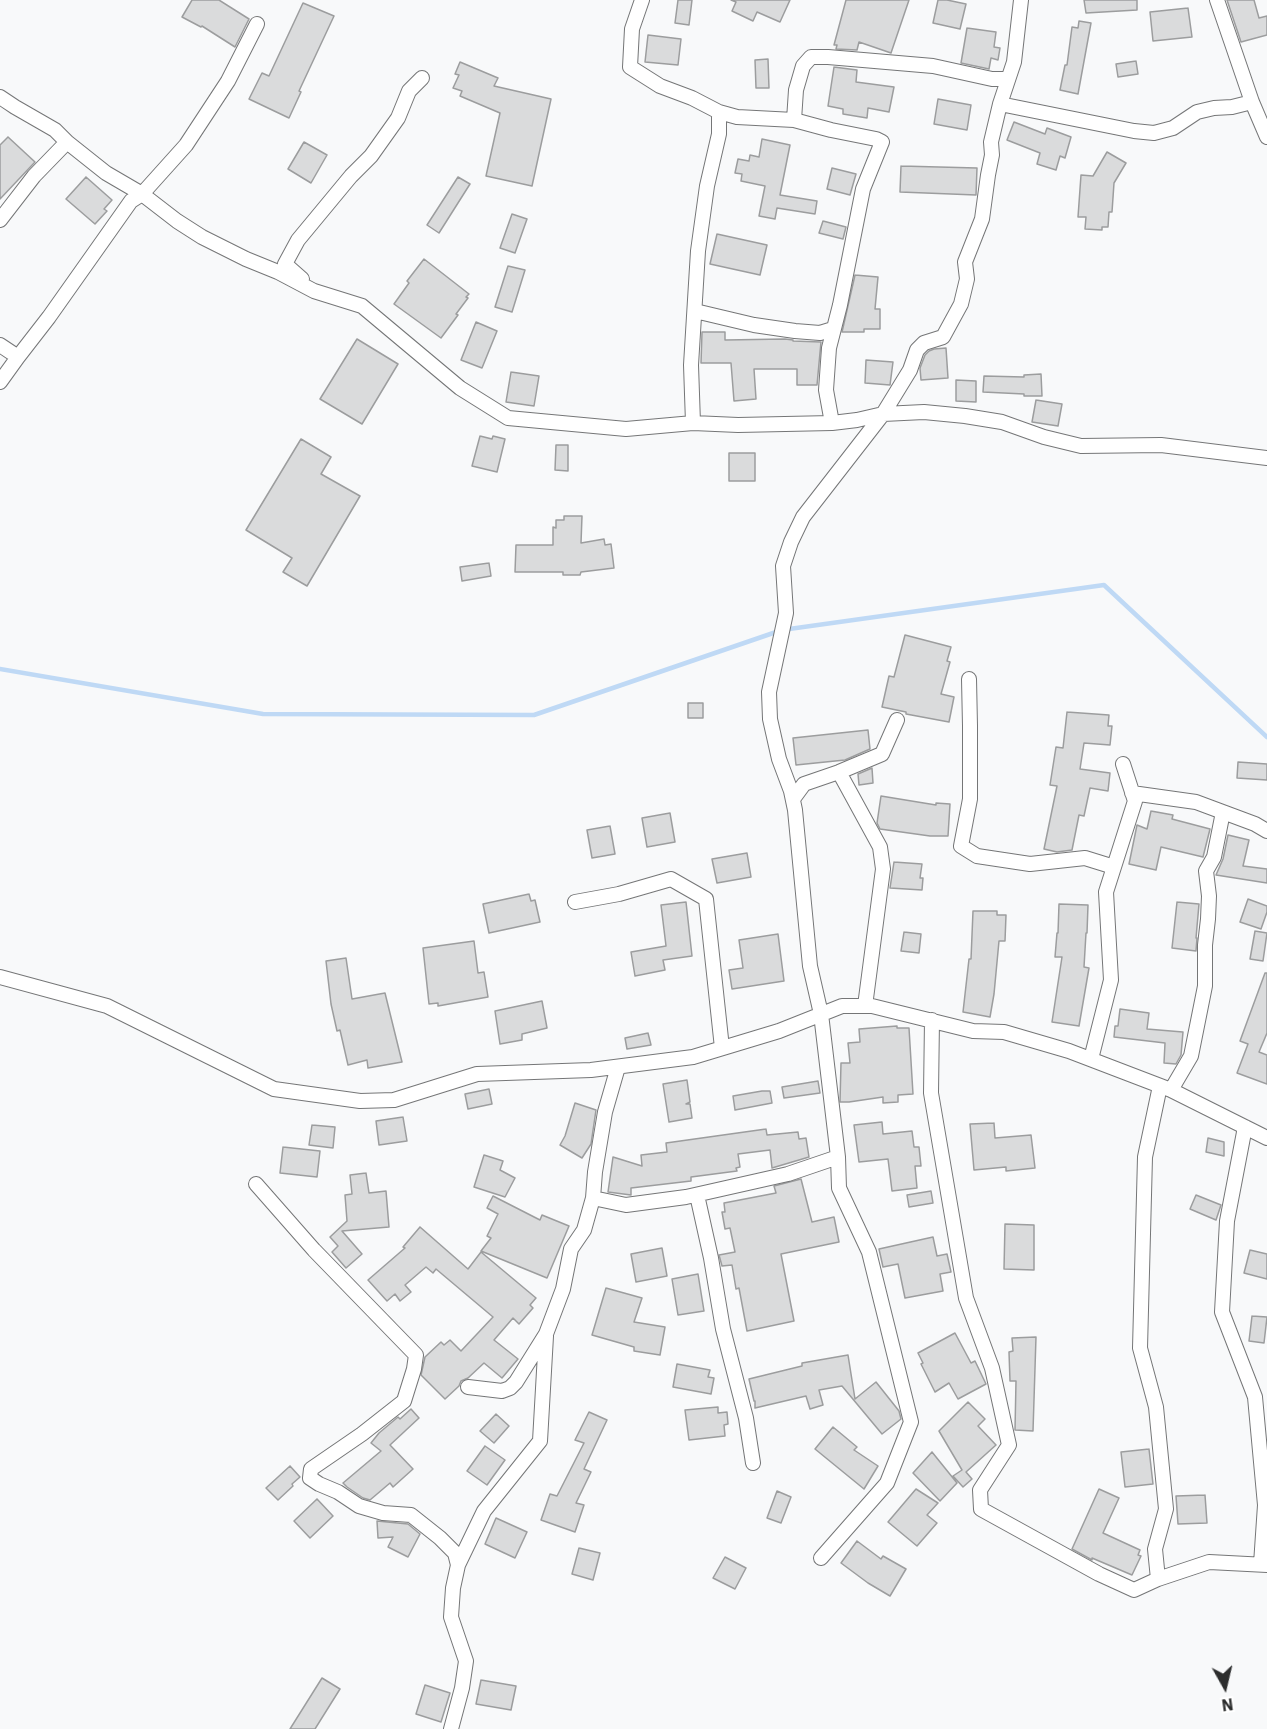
<!DOCTYPE html>
<html>
<head>
<meta charset="utf-8">
<style>
	body { margin:0 }
	#map { position:relative; width:1267px; height:1729px; overflow:hidden; background:#f8f9fa; font-family:"IBM Plex Sans",sans-serif }
	canvas { display:block }
	.north { position:absolute; left:1195px; top:1657px; width:60px; height:60px; -webkit-text-stroke:4px #fff; paint-order:stroke; rotate:172deg; font-size:16px; font-weight:700; line-height:24px; text-align:center; color:#2c2d2d }
	.north::after { content:''; display:block; margin:auto; width:21px; height:27px; background:#2c2d2d; clip-path:polygon(50% 0,100% 100%,50% 72%,0 100%) }
</style>
</head>
<body>
<div id="map">
<canvas width="1267" height="1729"></canvas>
<div class="north">N</div>
</div>
<script>
const g = document.querySelector('canvas').getContext('2d');
g.lineJoin = 'round';
function shape(rows) {
  const path = new Path2D();
  for (const r of rows) {
    path.moveTo(r[0], r[1]);
    for (let i = 2; i < r.length; i += 2) path.lineTo(r[i], r[i + 1]);
  }
  return path;
}
function stroke(path, color, width, dash) {
  g.strokeStyle = color;
  g.lineWidth = width;
  g.lineCap = dash ? 'butt' : 'round';
  g.setLineDash(dash || []);
  g.stroke(path);
}
function fillPath(path, color) {
  g.fillStyle = color;
  g.fill(path, 'evenodd');
}
const stream = shape([
	[0,669,263,714,534,715,782,630,1104,585,1267,737]
]);
const building = shape([
	[192,0,219,0,249,19,235,47,202,26,201,27,182,17,192,0],
	[678,0,692,0,689,25,675,23,678,0],
	[731,0,790,0,780,22,757,12,753,21,732,11,736,2,731,0],
	[846,0,909,0,891,53,859,42,857,50,836,49,837,45,834,45,846,0],
	[938,0,947,0,966,4,960,29,933,23,938,0],
	[1084,0,1137,0,1137,10,1086,13,1084,0],
	[1227,0,1254,0,1259,18,1267,16,1267,35,1241,42,1227,0],
	[303,3,334,16,299,91,301,92,289,118,249,99,262,73,269,76,303,3],
	[1188,8,1192,37,1153,41,1150,12,1188,8],
	[1079,21,1091,23,1078,94,1060,90,1065,65,1067,65,1072,27,1078,28,1079,21],
	[967,28,996,32,994,47,1000,48,998,60,991,58,989,69,961,63,967,28],
	[648,35,681,39,678,65,645,62,648,35],
	[768,59,769,88,756,88,755,60,768,59],
	[1136,61,1138,74,1118,77,1116,64,1136,61],
	[460,62,498,78,494,86,551,99,532,186,486,176,500,113,460,96,462,91,453,88,459,75,455,74,460,62],
	[834,67,857,70,856,82,894,87,889,112,868,108,867,118,843,114,843,109,828,106,834,67],
	[938,99,971,105,967,130,934,124,938,99],
	[1014,122,1045,134,1047,128,1071,137,1065,158,1060,156,1056,170,1037,164,1040,153,1007,140,1014,122],
	[8,137,35,162,0,199,0,145,8,137],
	[762,139,790,145,780,195,817,201,815,214,777,208,775,219,759,216,765,186,741,181,742,174,735,173,738,159,749,161,750,155,759,157,762,139],
	[304,142,327,155,311,183,288,169,304,142],
	[1107,152,1126,163,1114,183,1112,212,1109,212,1108,227,1102,227,1102,230,1085,229,1086,217,1078,217,1081,175,1093,176,1107,152],
	[901,166,977,168,976,195,900,192,901,166],
	[832,168,856,174,850,195,827,189,832,168],
	[86,177,112,200,104,209,107,211,95,224,66,199,86,177],
	[458,177,470,184,439,233,427,225,458,177],
	[512,214,527,219,515,253,500,248,512,214],
	[823,221,846,227,843,239,819,233,823,221],
	[717,234,767,245,760,275,710,264,717,234],
	[424,259,469,294,466,297,468,298,456,314,458,315,441,338,394,304,409,283,407,281,424,259],
	[508,266,525,270,512,312,495,307,508,266],
	[855,275,878,277,875,309,880,309,880,329,864,329,864,332,842,332,855,275],
	[476,322,497,331,482,368,461,360,476,322],
	[702,332,725,332,725,340,785,339,793,340,793,341,821,342,817,385,797,385,797,369,754,369,756,399,734,401,731,363,701,363,702,332],
	[357,339,398,364,362,424,320,399,357,339],
	[946,348,948,378,921,380,920,368,925,355,929,351,934,349,946,348],
	[866,360,893,362,890,385,865,383,866,360],
	[511,372,539,376,534,406,506,402,511,372],
	[1041,374,1042,396,1024,396,1024,394,983,392,984,376,1024,377,1024,375,1041,374],
	[956,380,976,381,976,402,956,401,956,380],
	[1036,400,1062,404,1058,426,1032,422,1036,400],
	[480,436,492,439,493,436,505,439,497,472,472,466,480,436],
	[301,439,331,457,321,474,360,496,307,586,283,572,292,558,246,530,301,439],
	[556,445,568,445,568,471,555,470,556,445],
	[729,453,755,453,755,481,729,481,729,453],
	[564,516,582,516,581,543,604,539,605,545,611,544,614,568,581,572,580,575,563,575,563,572,515,572,516,545,553,545,553,527,556,528,556,520,564,520,564,516],
	[489,563,491,576,462,581,460,567,489,563],
	[905,635,951,647,947,661,950,662,941,694,954,697,949,722,906,714,906,712,882,707,889,676,894,677,905,635],
	[688,703,703,703,703,718,688,718,688,703],
	[1067,712,1109,715,1108,726,1112,726,1110,745,1084,743,1080,769,1110,773,1108,791,1090,788,1084,816,1079,815,1072,850,1057,852,1044,849,1057,786,1050,785,1056,747,1063,748,1067,712],
	[868,730,870,749,845,760,796,765,793,738,868,730],
	[1238,762,1267,764,1267,780,1237,778,1238,762],
	[872,768,873,783,859,785,858,774,872,768],
	[881,796,936,805,936,803,950,804,948,836,930,836,880,829,877,823,881,796],
	[1151,811,1173,815,1172,819,1210,829,1203,857,1161,847,1156,870,1129,864,1137,825,1147,829,1151,811],
	[670,813,675,842,647,847,642,818,670,813],
	[610,826,615,854,592,858,587,830,610,826],
	[1228,835,1249,840,1243,866,1267,869,1267,883,1216,875,1223,859,1228,835],
	[747,853,751,877,717,883,712,859,747,853],
	[894,862,922,864,920,878,923,878,922,890,890,888,894,862],
	[529,894,531,901,535,900,540,922,489,933,483,904,529,894],
	[1248,899,1267,906,1267,912,1261,929,1240,922,1248,899],
	[686,902,692,956,663,960,665,970,635,976,631,952,666,946,661,905,686,902],
	[1177,902,1199,904,1196,938,1197,938,1196,951,1172,948,1177,902],
	[1059,904,1088,905,1087,933,1086,933,1084,967,1089,968,1079,1026,1052,1022,1062,957,1055,957,1057,933,1058,933,1059,904],
	[973,911,997,911,997,915,1006,915,1005,941,999,941,994,994,990,1017,963,1012,969,959,971,959,973,911],
	[1255,931,1267,933,1263,961,1250,959,1255,931],
	[904,932,921,934,919,953,901,951,904,932],
	[778,934,784,981,732,989,729,970,743,968,739,940,778,934],
	[474,941,478,973,484,972,488,997,438,1006,438,1003,429,1004,423,948,474,941],
	[346,958,352,999,385,993,402,1062,368,1068,367,1060,348,1065,340,1030,337,1031,331,1004,326,961,346,958],
	[1265,973,1267,973,1267,1033,1259,1052,1267,1055,1267,1084,1237,1073,1248,1044,1240,1041,1265,973],
	[542,1001,547,1028,522,1034,522,1040,500,1044,495,1011,542,1001],
	[1120,1009,1149,1013,1147,1029,1183,1032,1181,1055,1176,1064,1164,1063,1165,1043,1114,1037,1115,1026,1118,1026,1120,1009],
	[897,1026,897,1028,909,1028,913,1094,898,1095,898,1102,883,1103,883,1097,849,1102,840,1102,841,1063,850,1063,848,1043,860,1042,859,1029,897,1026],
	[648,1033,651,1045,627,1049,625,1038,648,1033],
	[687,1080,690,1102,686,1104,690,1104,692,1118,669,1122,663,1084,687,1080],
	[818,1081,820,1093,784,1098,782,1087,818,1081],
	[489,1089,492,1104,468,1109,465,1094,489,1089],
	[762,1091,770,1091,772,1103,735,1110,733,1096,762,1091],
	[575,1103,596,1110,591,1144,582,1158,560,1145,565,1136,575,1103],
	[403,1117,407,1141,379,1145,376,1121,403,1117],
	[882,1122,883,1134,912,1131,914,1147,919,1147,921,1166,915,1166,917,1188,892,1191,888,1159,859,1162,854,1125,882,1122],
	[994,1123,995,1138,1031,1135,1035,1168,1006,1171,1006,1167,974,1170,970,1124,994,1123],
	[312,1125,335,1127,333,1148,309,1145,312,1125],
	[766,1129,767,1135,798,1132,799,1139,806,1138,809,1157,772,1168,770,1150,738,1154,740,1167,736,1168,737,1171,691,1177,691,1181,631,1188,631,1195,608,1192,613,1157,642,1166,641,1155,667,1152,666,1143,766,1129],
	[1208,1138,1224,1142,1224,1156,1206,1152,1208,1138],
	[283,1147,320,1151,317,1177,280,1173,283,1147],
	[484,1155,503,1161,500,1170,515,1178,505,1197,474,1187,484,1155],
	[366,1173,369,1193,386,1191,389,1227,342,1231,362,1254,346,1268,332,1252,338,1246,330,1237,347,1221,345,1195,352,1194,350,1175,366,1173],
	[801,1179,812,1222,834,1217,839,1242,781,1254,794,1321,747,1331,739,1288,736,1289,732,1265,722,1266,719,1255,735,1252,730,1228,725,1229,722,1212,725,1212,724,1203,776,1193,774,1186,801,1179],
	[931,1191,933,1203,909,1207,907,1195,931,1191],
	[1196,1195,1221,1205,1216,1220,1190,1209,1196,1195],
	[493,1196,540,1220,542,1215,569,1226,547,1278,481,1251,491,1238,487,1236,498,1214,487,1208,493,1196],
	[1005,1224,1034,1225,1034,1270,1004,1269,1005,1224],
	[420,1227,468,1269,481,1252,536,1298,530,1305,533,1308,519,1324,513,1318,494,1340,518,1359,502,1378,484,1363,468,1378,461,1381,459,1386,445,1399,421,1375,425,1357,441,1342,444,1345,450,1340,461,1351,493,1317,436,1269,433,1273,426,1267,405,1285,411,1292,400,1301,395,1294,387,1301,368,1280,405,1248,403,1247,420,1227],
	[933,1237,937,1256,947,1254,951,1272,940,1274,943,1291,905,1298,898,1264,883,1267,879,1249,933,1237],
	[662,1248,667,1276,636,1282,631,1254,662,1248],
	[1250,1250,1267,1254,1267,1279,1244,1273,1250,1250],
	[698,1274,704,1311,678,1315,672,1279,698,1274],
	[606,1288,642,1298,634,1322,665,1327,660,1355,634,1351,634,1347,592,1335,606,1288],
	[1252,1316,1267,1317,1264,1343,1249,1341,1252,1316],
	[955,1333,971,1363,975,1361,986,1384,958,1399,949,1383,935,1392,921,1364,923,1363,918,1353,955,1333],
	[1036,1337,1033,1431,1015,1430,1016,1381,1010,1381,1009,1352,1013,1351,1012,1338,1036,1337],
	[848,1355,855,1399,876,1382,899,1411,901,1419,882,1434,842,1386,819,1390,823,1405,810,1409,806,1396,755,1408,755,1401,754,1401,749,1379,802,1366,802,1363,848,1355],
	[677,1364,710,1370,708,1377,714,1378,711,1394,673,1387,677,1364],
	[968,1402,985,1419,978,1426,996,1445,966,1472,972,1479,963,1487,953,1476,962,1470,939,1431,968,1402],
	[718,1407,718,1413,727,1412,728,1424,724,1425,725,1436,689,1440,685,1410,718,1407],
	[411,1409,419,1418,390,1445,413,1469,393,1487,390,1483,370,1500,363,1498,347,1487,343,1483,381,1451,371,1443,379,1433,398,1417,400,1419,411,1409],
	[589,1412,607,1420,584,1469,591,1472,576,1503,584,1505,575,1532,541,1520,550,1494,557,1496,584,1443,575,1440,589,1412],
	[496,1414,509,1426,494,1443,480,1431,496,1414],
	[833,1427,857,1447,854,1450,878,1466,864,1489,815,1449,833,1427],
	[485,1446,505,1460,487,1485,467,1471,485,1446],
	[1149,1449,1153,1484,1125,1487,1121,1452,1149,1449],
	[932,1452,957,1483,940,1501,913,1473,932,1452],
	[290,1466,300,1477,292,1484,293,1486,278,1500,266,1488,290,1466],
	[916,1489,938,1503,927,1515,937,1523,917,1546,888,1522,916,1489],
	[1099,1489,1119,1498,1103,1533,1140,1550,1138,1555,1141,1556,1132,1575,1092,1558,1092,1560,1072,1549,1099,1489],
	[777,1491,791,1497,781,1523,767,1518,777,1491],
	[1205,1495,1207,1523,1178,1524,1176,1496,1205,1495],
	[317,1499,333,1516,310,1538,294,1521,317,1499],
	[496,1518,527,1532,515,1558,485,1544,496,1518],
	[377,1521,408,1524,420,1534,408,1557,388,1547,393,1537,378,1538,377,1521],
	[857,1541,881,1559,883,1556,906,1569,890,1596,868,1583,841,1563,857,1541],
	[579,1548,600,1553,593,1580,572,1574,579,1548],
	[725,1557,746,1568,735,1589,713,1578,725,1557],
	[322,1678,340,1689,315,1729,290,1729,322,1678],
	[481,1680,516,1686,511,1710,476,1704,481,1680],
	[425,1685,450,1693,441,1722,416,1714,425,1685]
]);
const minor = shape([
	[642,0,632,29,630,67,660,86,692,98,719,112,719,134,707,186,698,251,691,365,693,423],
	[1217,0,1252,102,1267,137],
	[0,97,15,107,55,130,67,142,34,176,0,220],
	[1000,104,1134,131,1154,133,1173,128,1197,112,1214,108,1232,107,1252,102],
	[719,112,737,117,794,120,796,90,803,66,811,57,828,57,933,66,992,79,1008,79],
	[794,120,831,130,876,139,882,142,863,189,840,305,829,348,826,390,832,423],
	[67,142,106,173,142,194,186,145,228,81,257,24],
	[302,279,285,264,298,240,351,176,371,156,398,118,409,91,422,78],
	[695,311,754,325,795,331,820,333,833,329],
	[0,345,18,357,49,317,131,201,142,194,177,221,202,237,246,259,278,272,314,291,362,306,460,388,508,418,626,429,693,423,738,425,832,423,857,420,883,414,924,412,965,416,1002,422,1044,437,1081,446,1161,445,1267,458],
	[0,382,18,357],
	[969,679,970,726,970,799,961,846,977,856,1030,864,1085,858,1114,867],
	[839,772,880,847,883,869,865,1006],
	[1132,793,1196,802,1255,824,1267,831],
	[793,799,804,784,839,772,882,754,897,720],
	[575,902,619,894,671,879,706,899,722,1048],
	[0,977,107,1006,274,1089,360,1101,394,1100,477,1074,591,1070,693,1057,779,1031,842,1006,872,1006,973,1031,1004,1032,1069,1051,1171,1090,1267,1138],
	[932,1020,931,1093,966,1298,992,1368,1009,1445,980,1490,981,1509,1099,1574,1134,1590,1158,1579,1155,1549,1166,1509,1156,1407,1140,1348,1145,1157,1160,1086],
	[1091,1059,1111,980,1106,892,1135,801,1123,764],
	[1171,1090,1191,1056,1205,986,1205,945,1208,919,1209,896,1206,871,1214,857,1223,812],
	[1245,1127,1227,1221,1222,1312,1255,1397,1265,1505,1261,1564],
	[256,1184,314,1250,416,1355,414,1369,404,1401,362,1434,311,1469,310,1478,319,1484,338,1492,359,1506,383,1513,411,1515,440,1538,455,1553,458,1565,453,1588,451,1617,466,1661,462,1688,451,1729],
	[697,1195,711,1258,723,1329,746,1418,753,1463],
	[593,1198,626,1205,686,1197,788,1174,838,1157],
	[468,1387,502,1391,510,1388,516,1382,546,1334,563,1289,571,1249,584,1230,593,1198,595,1172,605,1112,618,1067],
	[821,1558,887,1483,911,1422,869,1252,839,1188,838,1157,821,1014,810,966,795,810,791,791,779,759,770,719,769,692,786,613,783,566,791,542,803,517,883,414,910,370,917,350,924,343,943,337,961,304,967,279,965,262,982,219,988,175,992,155,991,142,1000,104,1014,62,1021,0],
	[458,1565,484,1511,540,1441,546,1336],
	[1158,1579,1209,1562,1267,1565]
]);
stroke(stream, '#bfd9f5', 4.5);
fillPath(building, '#dadbdc');
stroke(building, '#9c9d9e', 1.5);
stroke(minor, '#757677', 16);
stroke(minor, '#fff', 14);
</script>
</body>
</html>
